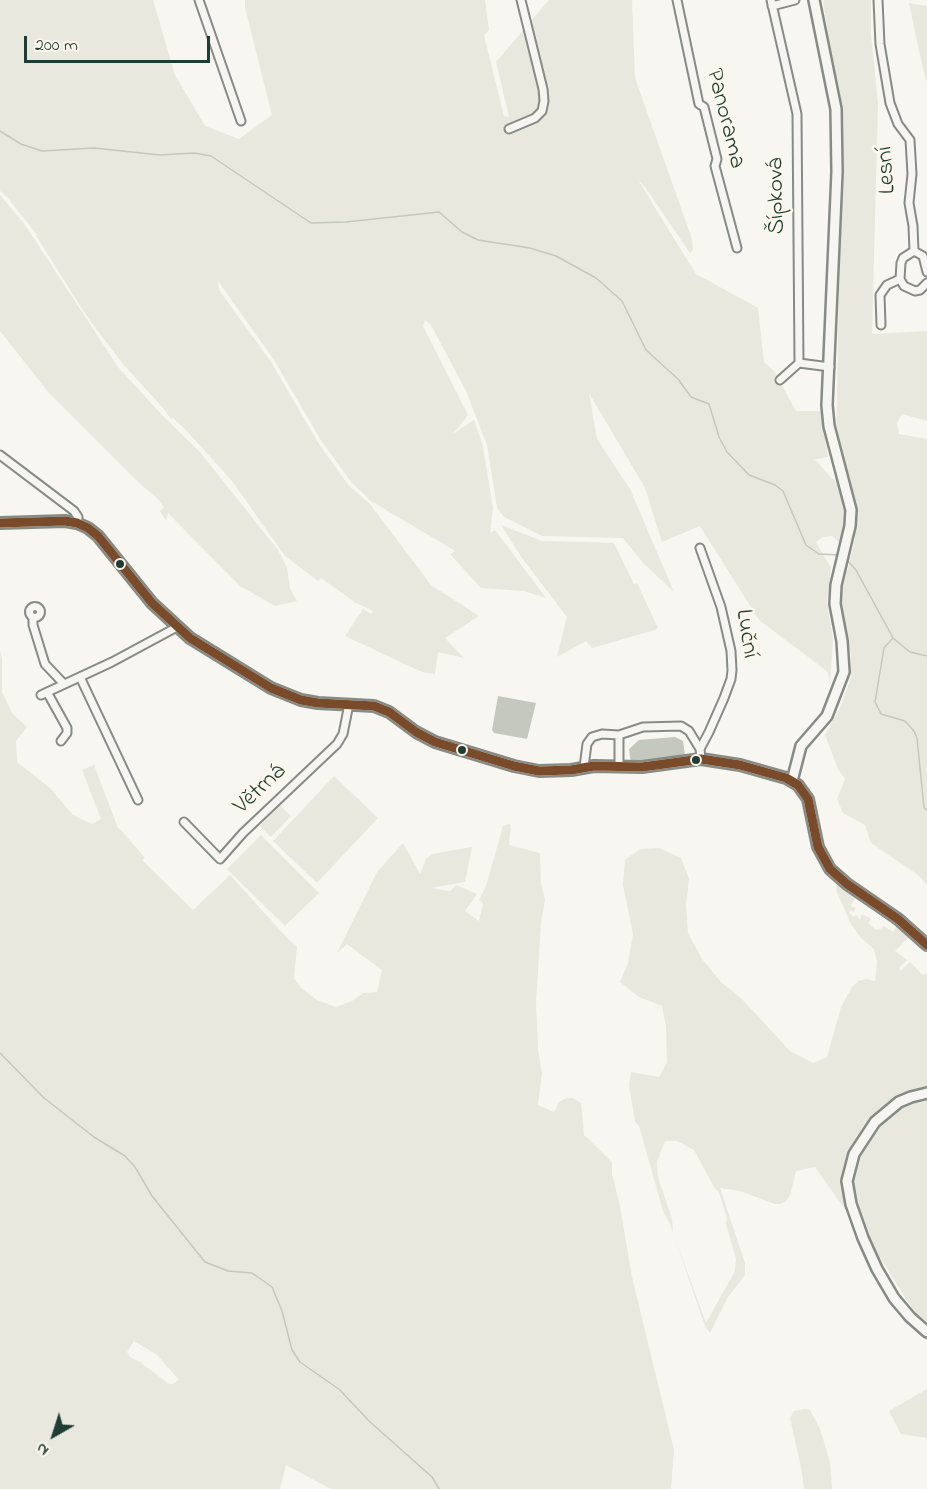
<!DOCTYPE html>
<html>
<head>
<meta charset="utf-8">
<style>
	body { margin:0 }
	#map { position:relative; width:927px; height:1489px; overflow:hidden; background:#f8f6f0; font-family:"Indie Flower",sans-serif }
	canvas { display:block }
	.north { position:absolute; left:24px; top:1405px; width:60px; height:60px; -webkit-text-stroke:4px #fbf7ec; paint-order:stroke; rotate:219deg; font-size:16px; font-weight:700; line-height:24px; text-align:center; color:#1f3d34 }
	.north::after { content:''; display:block; margin:auto; width:21px; height:27px; background:#1f3d34; clip-path:polygon(50% 0,100% 100%,50% 72%,0 100%) }
	.scale { position:absolute; left:24px; top:36px; width:186px; height:27px; box-sizing:border-box; border:3px solid #1f3d34; border-top:0; padding-left:8px; font-size:18px; line-height:21px; white-space:nowrap; color:#1f3d34; -webkit-text-stroke:4px #fbf7ec; paint-order:stroke }
</style>
</head>
<body>
<div id="map">
<canvas width="927" height="1489"></canvas>
<div class="north">N</div>
<div class="scale">200 m</div>
</div>
<script>
const g = document.querySelector('canvas').getContext('2d');
g.lineJoin = 'round';
function fillPath(path, color) {
  g.fillStyle = color;
  g.fill(path, 'evenodd');
}
function shape(rows) {
  const path = new Path2D();
  for (const r of rows) {
    if (r.length === 3) {
      path.moveTo(r[0] + r[2], r[1]);
      path.arc(r[0], r[1], r[2], 0, 2 * Math.PI);
      continue;
    }
    path.moveTo(r[0], r[1]);
    for (let i = 2; i < r.length; i += 2) path.lineTo(r[i], r[i + 1]);
  }
  return path;
}
function stroke(path, color, width, dash) {
  g.strokeStyle = color;
  g.lineWidth = width;
  g.lineCap = dash ? 'butt' : 'round';
  g.setLineDash(dash || []);
  g.stroke(path);
}
function drawText(font, color, halo, rows, align = 'center') {
  g.font = font + ' "Indie Flower",sans-serif';
  g.lineWidth = 5;
  g.setLineDash([]);
  g.textBaseline = 'middle';
  g.strokeStyle = halo;
  g.fillStyle = color;
  for (const [text, x, y, turn = 0] of rows) {
    g.save();
    g.translate(x, y);
    g.rotate((+turn || 0) * Math.PI / 180);
    g.textAlign = isNaN(turn) ? turn : align;
    if (halo) g.strokeText(text, 0, 0);
    g.fillText(text, 0, 0);
    g.restore();
  }
}
const green = shape([
	[0,0,153,0,175,75,205,126,239,139,272,115,245,7,245,0,485,0,489,30,484,35,504,116,509,117,496,62,549,0,632,0,635,78,692,239,693,250,690,253,645,187,638,180,696,274,758,308,764,362,774,371,796,411,821,411,828,457,812,460,817,461,830,477,838,482,846,517,841,544,832,536,823,537,816,542,831,568,827,602,833,639,830,685,828,672,759,620,700,526,662,542,645,488,589,393,597,439,630,489,674,592,644,564,623,538,542,536,504,517,497,508,487,445,466,391,431,325,425,320,423,326,468,415,453,434,474,420,483,446,493,508,490,533,495,530,546,598,524,591,481,588,450,554,455,551,371,501,352,483,322,442,274,360,218,281,219,290,271,362,319,444,349,486,370,504,431,585,479,616,445,638,464,658,438,652,435,674,425,673,411,667,345,636,363,609,371,614,373,611,356,603,321,578,318,581,285,556,232,481,184,428,173,418,171,419,163,408,122,363,86,315,35,234,38,236,7,197,0,191],
	[823,0,871,0,871,35,878,104,872,334,927,331,927,421,902,414,897,423,899,434,927,439,927,885,918,875,871,843,865,825,843,813,837,799,845,779,838,769,825,735,842,704,851,677,851,653,840,608,840,595,843,576,848,569,855,539,850,481,836,448,842,126],
	[909,3,927,6,927,84,919,51],
	[0,195,25,225,118,367,162,415,199,451,278,550,287,568,290,589,297,601,275,606,240,586,168,513,166,521,160,511,164,508,158,499,138,482,49,393,0,331],
	[501,525,542,541,614,543,634,584,637,583,658,628,655,630,592,648,586,641,557,657,567,617,522,558],
	[0,650,2,659,2,692,12,713,27,727,16,741,17,762,50,788,73,815,92,824,101,819,82,770,94,765,118,828,121,830,145,858,142,860,193,910,230,875,289,940,297,946,294,978,301,988,317,1000,336,1007,352,1001,363,993,377,992,382,970,347,944,337,953,377,872,403,843,420,874,426,859,432,854,472,847,465,882,431,888,450,891,456,885,477,894,465,911,479,921,483,903,479,900,486,886,503,826,508,824,511,825,509,845,540,853,541,884,545,899,541,923,536,1002,538,1049,542,1073,538,1105,554,1112,559,1102,566,1098,572,1098,581,1103,584,1135,612,1162,612,1174,620,1206,632,1277,674,1450,671,1489,331,1489,286,1465,280,1489,0,1489],
	[134,1341,157,1355,179,1380,173,1384,169,1384,140,1362,130,1357,127,1352],
	[334,776,378,818,317,883,273,841],
	[280,805,291,816,271,837,260,826],
	[261,835,319,893,285,926,227,869],
	[659,848,681,858,689,879,686,905,688,933,702,959,721,982,741,998,790,1051,813,1063,827,1057,841,1007,852,987,858,981,866,979,875,981,877,962,874,949,861,938,851,924,836,890,837,883,866,902,864,904,855,898,851,906,856,908,853,912,851,910,849,913,854,917,856,915,860,920,862,914,871,919,868,923,875,929,879,930,884,926,893,932,898,925,889,916,911,935,895,951,907,960,899,968,900,971,910,962,923,975,927,973,927,1089,873,1120,863,1132,850,1152,847,1212,815,1167,796,1171,790,1195,786,1201,781,1204,775,1204,740,1191,720,1188,745,1263,745,1275,728,1297,710,1333,705,1326,670,1224,663,1211,639,1126,635,1122,629,1085,631,1072,659,1077,667,1062,666,1027,662,1006,639,997,620,982,628,963,633,934,623,885,625,860,640,849],
	[665,1141,677,1141,694,1150,714,1187,719,1192,727,1219,726,1224,736,1259,735,1271,706,1323,673,1233,672,1219,658,1177,657,1162],
	[927,1097,927,1325,920,1319,906,1299,878,1254,854,1200,855,1188,852,1189,851,1179,857,1155,878,1125,901,1106,913,1100],
	[927,1389,927,1438,901,1434,889,1411],
	[805,1409,810,1410,820,1429,830,1462,832,1489,804,1489,802,1472,790,1418,794,1411]
]);
const water = shape([
	[498,696,536,703,527,739,494,733,492,730],
	[675,737,683,741,685,755,631,764,629,749,639,740]
]);
const stream = shape([
	[0,131,21,144,42,151,94,148,160,155,194,153,211,156,311,223,346,222,439,212,462,232,478,240,530,248,556,256,596,278,622,301,646,350,678,379,691,397,709,404,719,437,727,452,749,475,775,485,783,491,806,545,819,554,840,555],
	[846,559,856,570,893,638,884,648,875,702,881,714,905,721,914,731,917,738,924,808,927,810],
	[894,639,910,652,927,656],
	[0,1053,44,1098,94,1137,125,1156,135,1167,152,1196,205,1262,228,1271,252,1273,272,1287,282,1311,292,1350,300,1362,340,1390,369,1421,432,1477,439,1489]
]);
const street = shape([
	[199,0,241,121],
	[677,0,699,104,704,107,717,159,715,166,737,248],
	[771,0,797,114,799,363,830,367],
	[878,0,880,44,890,103,898,124,910,140,912,174,909,203,913,226,914,251,903,258,901,263,900,279,887,285,880,295,881,325],
	[772,6,795,0],
	[509,129,535,118,542,111,544,101,543,89,521,0],
	[914,251,923,256,927,272],
	[900,279,904,286,915,291,920,290,927,283],
	[780,380,799,363],
	[0,455,74,511,78,517,77,523],
	[700,548,721,607,731,651,732,670,731,679,724,698,709,732,700,749,701,759],
	[35,612,5.5],
	[33,617,33,625,45,664,64,684],
	[80,677,138,800],
	[47,692,67,728,67,733,61,741],
	[41,695,112,662,177,627],
	[619,766,619,735,643,727,681,726,689,731,700,749],
	[584,767,587,744,592,737,602,734,619,735],
	[184,822,220,859,243,833,337,744,343,734,349,704]
]);
const secondary = shape([
	[0,523,65,521,77,523,88,528,98,536,152,603,190,638,271,688,301,700,318,703,374,706,389,712,416,732,435,742,514,766,539,771,571,770,594,766,642,767,701,759,740,765,786,778,798,785,808,799,818,847,830,869,847,884,898,919,927,945],
	[792,781,801,746,827,716,844,672,842,641,835,604,836,585,850,526,851,510,829,426,827,405,837,172,836,109,814,0],
	[927,1093,911,1097,899,1102,875,1122,854,1154,847,1181,851,1204,863,1238,877,1269,894,1298,910,1317,927,1332]
]);
const bus1 = shape([
	[0,523,65,521,77,523,88,528,98,536,152,603,190,638,271,688,301,700,318,703,374,706,389,712,416,732,435,742,514,766,539,771,571,770,594,766,642,767,701,759,740,765,786,778,798,785,808,799,818,847,830,869,847,884,898,919,927,945]
]);
const markers = [
	[120,564,5,"#1f3d34"],
	[462,750,5,"#1f3d34"],
	[696,760,5,"#1f3d34"]
];
const streetNames = [
	["Panorama",724,119,76],
	["Lesní",888,170,-94],
	["Šípková",778,196,-91],
	["Luční",745,634,81],
	["Větrná",261,790,-43]
];
fillPath(green, '#e8e8df');
fillPath(water, '#c4c8bf');
stroke(stream, '#c4c8bf', 1.5);
stroke(street, '#868b86', 11);
stroke(secondary, '#868b86', 14);
stroke(street, '#f6f5f1', 7);
stroke(secondary, '#f6f5f1', 9);
stroke(bus1, '#7a4b2a', 9);
for (const [x, y, r, color] of markers) {
  const dot = new Path2D();
  dot.arc(x, y, r, 0, 2 * Math.PI);
  g.fillStyle = color;
  g.fill(dot);
  stroke(dot, '#fbf7ec', 2);
}
drawText('24px', '#1f3d34', '#fbf7ec', streetNames);
</script>
</body>
</html>
